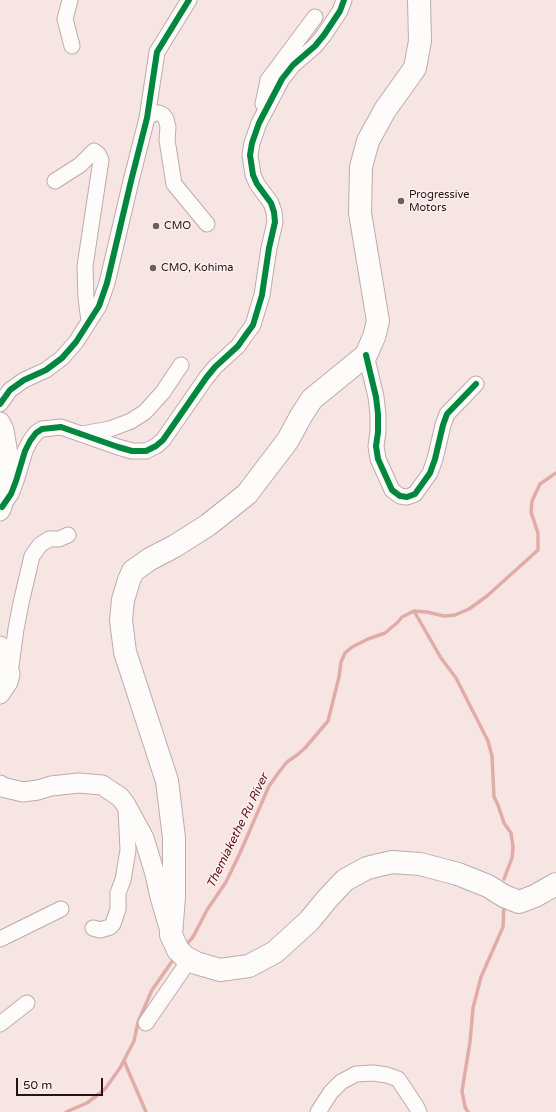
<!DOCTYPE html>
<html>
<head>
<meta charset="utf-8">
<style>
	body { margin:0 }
	#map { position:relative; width:556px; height:1112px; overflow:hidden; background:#f7e5e3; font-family:"Varela Round",sans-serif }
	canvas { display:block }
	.scale { position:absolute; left:16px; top:1078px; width:87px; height:18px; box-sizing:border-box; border:2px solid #261312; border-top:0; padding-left:5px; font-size:12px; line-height:14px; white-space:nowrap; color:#261312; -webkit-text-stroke:3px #fcf1f0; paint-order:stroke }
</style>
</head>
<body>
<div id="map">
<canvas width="556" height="1112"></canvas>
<div class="scale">50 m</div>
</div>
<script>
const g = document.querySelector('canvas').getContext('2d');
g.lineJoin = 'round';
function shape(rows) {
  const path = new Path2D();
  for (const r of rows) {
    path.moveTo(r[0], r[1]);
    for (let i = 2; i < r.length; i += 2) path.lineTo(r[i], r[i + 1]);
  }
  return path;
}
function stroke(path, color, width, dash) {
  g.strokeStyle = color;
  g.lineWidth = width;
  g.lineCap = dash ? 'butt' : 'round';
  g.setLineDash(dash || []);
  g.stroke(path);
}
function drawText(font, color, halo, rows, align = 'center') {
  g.font = font + ' "Varela Round",sans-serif';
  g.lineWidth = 3;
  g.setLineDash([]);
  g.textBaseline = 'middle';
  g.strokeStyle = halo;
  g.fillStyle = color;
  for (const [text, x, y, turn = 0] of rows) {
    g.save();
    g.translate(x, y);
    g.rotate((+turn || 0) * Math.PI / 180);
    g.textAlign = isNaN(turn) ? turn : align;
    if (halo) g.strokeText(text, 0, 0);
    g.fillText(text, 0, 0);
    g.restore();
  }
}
const stream = shape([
	[414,611,441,658,456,678,488,741,492,756,494,797,498,805,504,823,511,833,513,847,512,858,504,879],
	[185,946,193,937,207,910,226,882,240,853,269,786,279,772,287,762,297,755,305,748,328,721,339,677,341,662,345,653,352,647,368,639,385,633,397,623,402,617,414,611,427,612,444,616,455,615,469,609,487,596,538,550,538,533,531,512,532,501,540,484,556,473],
	[124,1061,146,1112],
	[66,1112,87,1103,105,1089,120,1068,134,1041,138,1022,152,990,175,957],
	[468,1112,465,1107,462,1091,470,1042,473,1008,481,977,503,927,504,904]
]);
const minor = shape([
	[70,0,65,19,72,46],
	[263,104,268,80,315,17],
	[147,118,154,113,159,113,163,115,166,119,168,127,167,140,174,184,207,224],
	[55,181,80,165,94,151,98,154,101,160,85,266,86,298,89,321],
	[366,355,376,397,378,414,378,432,376,446,378,459,392,490,400,496,407,497,415,494,430,473,435,459,443,425,447,414,476,384],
	[0,404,10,390,24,380,46,370,62,358,76,342,99,306,107,283,131,181,147,118,157,52,189,0],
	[82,434,110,429,131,421,145,412,163,392,181,365],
	[6,501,11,494,16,481,25,451,30,441,36,433,42,429,61,427,118,447,132,451,146,451,156,446,163,440,206,378,215,367,238,346,245,336,253,325,262,295,269,248,275,222,274,212,271,203,257,184,253,175,250,155,252,143,259,123,282,79,293,65,315,46,324,35,340,11,344,0],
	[10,673,16,629,21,603,32,556,40,545,49,539,59,539,68,535],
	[93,928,100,930,110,927,113,924,118,909,118,893,123,880,128,850,126,808],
	[0,939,61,909],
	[146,1023,190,959],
	[0,1024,27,1003],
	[318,1112,331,1092,341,1082,356,1074,373,1073,387,1075,398,1079,416,1106,419,1112]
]);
const major = shape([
	[0,422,4,430,9,460,2,507,0,511],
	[0,646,4,654,10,674,8,682,0,694],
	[0,785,2,787,23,792,38,790,51,786,79,783,102,785,120,797,126,805,144,838,155,874,160,897,170,931]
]);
const highway = shape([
	[419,0,420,41,415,68,385,110,368,141,361,167,360,213,378,321,374,337,366,355,312,399,301,416,288,440,247,494,208,525,175,546,150,559,133,571,129,580,123,600,121,620,125,652,167,781,174,838,174,897,171,935,178,950,185,957,196,963,220,970,249,966,275,952,309,921,328,898,345,880,367,868,392,862,420,864,458,874,488,886,504,896,519,902,535,896,556,884]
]);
const cycleway = shape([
	[366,355,376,397,378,414,378,432,376,446,378,459,392,490,400,496,407,497,415,494,430,473,435,459,443,425,447,414,476,384],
	[0,404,10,390,24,380,46,370,62,358,76,342,99,306,107,283,131,181,147,118,157,52,189,0],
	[2,507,11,494,16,481,25,451,30,441,36,433,42,429,61,427,118,447,132,451,146,451,156,446,163,440,206,378,215,367,238,346,245,336,253,325,262,295,269,248,275,222,274,212,271,203,257,184,253,175,250,155,252,143,259,123,282,79,293,65,315,46,324,35,340,11,344,0]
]);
const markers = [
	[401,201,4,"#6f5c5b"],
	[156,226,4,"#6f5c5b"],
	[153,268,4,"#6f5c5b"]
];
const poiNames = [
	["Progressive",409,195],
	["Motors",409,208],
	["CMO",164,226],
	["CMO, Kohima",161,268]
];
const waterNames = [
	["Themiakethe Ru River",238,831,-64]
];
stroke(stream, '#e1aca8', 3.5);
stroke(minor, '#bdacaa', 17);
stroke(major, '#bdacaa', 21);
stroke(highway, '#bdacaa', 24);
stroke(minor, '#fefbfb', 15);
stroke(major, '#fefbfb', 19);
stroke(highway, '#fefbfb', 22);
stroke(cycleway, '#00873e', 6);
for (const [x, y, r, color] of markers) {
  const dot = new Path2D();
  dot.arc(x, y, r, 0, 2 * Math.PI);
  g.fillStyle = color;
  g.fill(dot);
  stroke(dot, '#fcf1f0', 1.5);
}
drawText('11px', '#261312', '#fcf1f0', poiNames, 'left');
drawText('italic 12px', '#621115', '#fcf1f0', waterNames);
</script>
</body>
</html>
